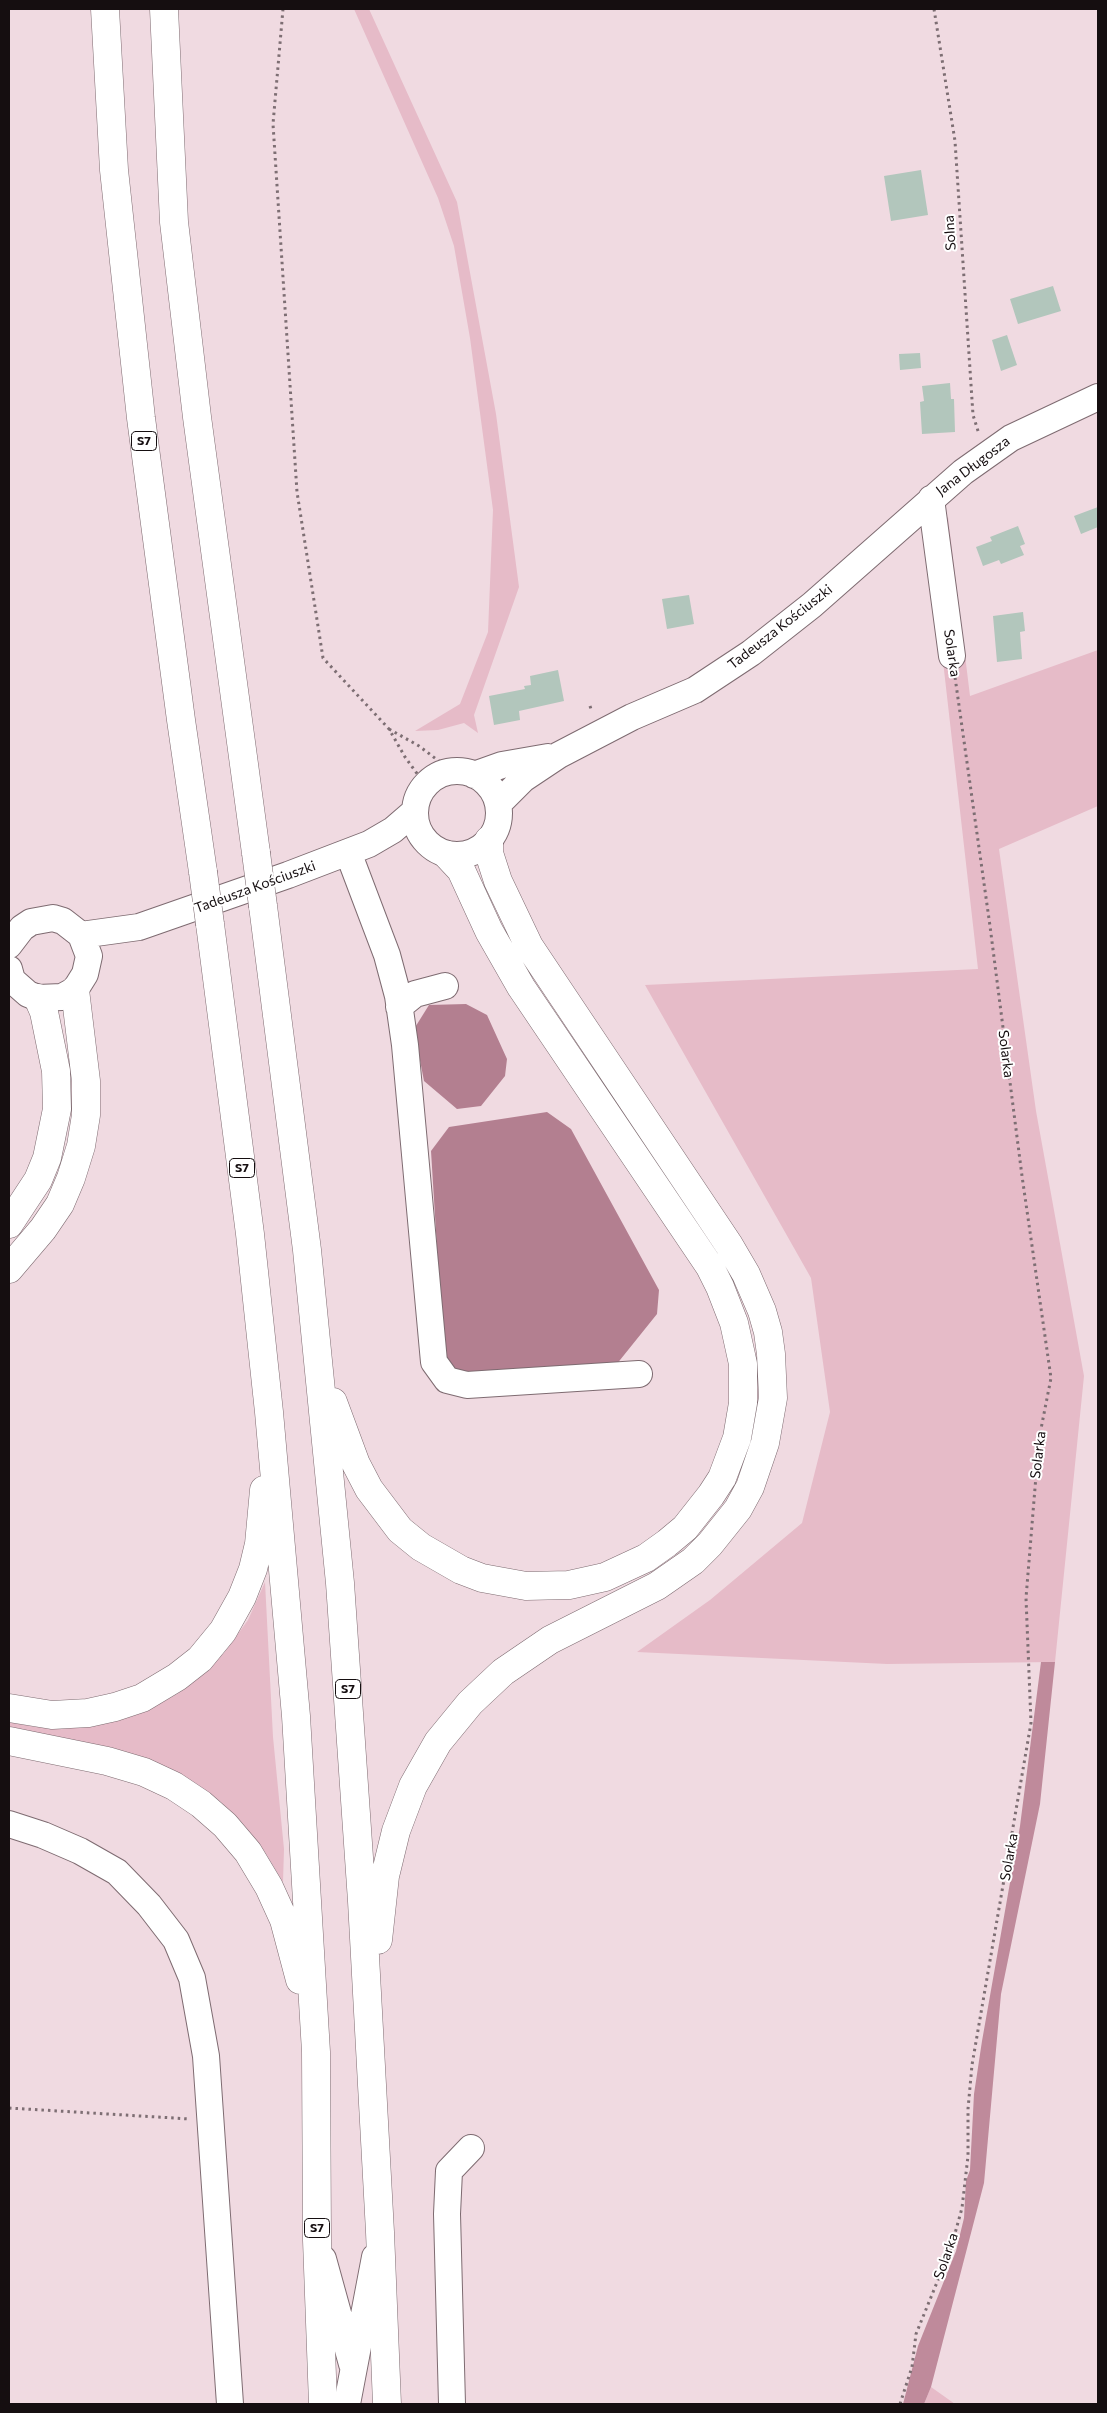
<!DOCTYPE html>
<html>
<head>
<meta charset="utf-8">
<style>
	body { margin:0 }
	#map { position:relative; width:1107px; height:2413px; overflow:hidden; background:#f0dae1; font-family:Commissioner,sans-serif }
	canvas { display:block }
	.frame { position:absolute; inset:0; border:10px solid #150e10; pointer-events:none }
</style>
</head>
<body>
<div id="map">
<canvas width="1107" height="2413"></canvas>
<div class="frame"></div>
</div>
<script>
const g = document.querySelector('canvas').getContext('2d');
g.lineJoin = 'round';
function fillPath(path, color) {
  g.fillStyle = color;
  g.fill(path, 'evenodd');
}
function shape(rows) {
  const path = new Path2D();
  for (const r of rows) {
    if (r.length === 3) {
      path.moveTo(r[0] + r[2], r[1]);
      path.arc(r[0], r[1], r[2], 0, 2 * Math.PI);
      continue;
    }
    path.moveTo(r[0], r[1]);
    for (let i = 2; i < r.length; i += 2) path.lineTo(r[i], r[i + 1]);
  }
  return path;
}
function stroke(path, color, width, dash) {
  g.strokeStyle = color;
  g.lineWidth = width;
  g.lineCap = dash ? 'butt' : 'round';
  g.setLineDash(dash || []);
  g.stroke(path);
}
function drawText(font, color, halo, rows, align = 'center') {
  g.font = font + ' Commissioner,sans-serif';
  g.lineWidth = 4;
  g.setLineDash([]);
  g.textBaseline = 'middle';
  g.strokeStyle = halo;
  g.fillStyle = color;
  for (const [text, x, y, turn = 0] of rows) {
    g.save();
    g.translate(x, y);
    g.rotate((+turn || 0) * Math.PI / 180);
    g.textAlign = isNaN(turn) ? turn : align;
    if (halo) g.strokeText(text, 0, 0);
    g.fillText(text, 0, 0);
    g.restore();
  }
}
const green = shape([
	[354,9,369,9,457,202,496,414,519,587,474,715,478,733,464,723,438,730,415,731,460,704,488,632,493,510,470,338,454,246,438,198],
	[948,517,970,696,1098,650,1098,806,999,849,1036,1111,1084,1376,1055,1662,887,1664,637,1652,710,1600,802,1523,830,1412,811,1278,645,985,978,969,929,538],
	[265,1582,273,1737,284,1849,283,1882,265,1852,243,1824,221,1802,197,1784,170,1769,9,1728,9,1722,35,1727,64,1728,98,1725,154,1707,177,1694,205,1672,224,1653,248,1620],
	[931,2387,955,2404,924,2404]
]);
const forest = shape([
	[1041,1662,1055,1662,1040,1804,1001,1994,984,2183,931,2387,924,2404,903,2404,918,2346,956,2251,964,2218,966,2181,970,2170,974,2094,982,2041,1020,1826]
]);
const water = shape([
	[466,1004,487,1015,507,1059,505,1076,481,1106,457,1109,424,1081,414,1029,429,1005],
	[547,1112,571,1129,659,1290,657,1314,616,1365,466,1378,444,1361,431,1151,449,1127]
]);
const building = shape([
	[921,170,928,215,891,221,884,176],
	[1053,286,1061,311,1018,324,1010,299],
	[1007,335,1017,365,1001,371,992,340],
	[920,353,921,368,900,370,899,354],
	[950,383,951,399,954,399,955,432,922,434,920,402,924,401,922,386],
	[1098,507,1098,527,1081,534,1074,516],
	[1018,526,1025,544,1020,546,1024,555,1001,564,999,560,983,566,976,547,992,541,990,537],
	[689,595,694,624,667,629,662,599],
	[1023,612,1025,631,1020,632,1022,659,997,662,993,616],
	[558,670,564,701,519,711,520,720,494,725,489,696,525,689,524,686,531,685,530,676]
]);
const path = shape([
	[283,9,273,124,297,492,323,658,389,729,405,757,426,786],
	[934,9,955,141,973,415,979,434],
	[590,706,592,712],
	[389,729,419,746,452,771],
	[9,2108,190,2119],
	[900,2404,912,2367,916,2334,951,2248,962,2208,968,2156,968,2109,972,2065,1031,1723,1026,1598,1039,1439,1051,1378,1022,1176,990,926,955,677]
]);
const minor = shape([
	[931,499,952,656],
	[457,813,42],
	[474,775,502,765,548,757],
	[499,803,523,779,559,755,632,717,695,690,751,653,812,605,963,472,1011,438,1098,397],
	[348,852,387,955,398,996,405,1045,434,1362,447,1380,467,1385,639,1374],
	[81,935,139,927,288,875,369,844,393,830,415,811],
	[9,945,22,928,31,922,53,918,63,921,81,935,89,956,85,974,75,990,62,997,38,998,28,994,12,980,9,969],
	[399,1007,415,994,445,986],
	[9,1824,43,1835,80,1851,117,1872,149,1905,176,1940,192,1978,206,2056,230,2404],
	[323,2259,352,2364],
	[347,2404,375,2257],
	[452,2404,447,2214,449,2171,471,2148]
]);
const highway = shape([
	[105,9,114,170,141,418,181,720,203,872],
	[164,9,174,222,197,417,256,853],
	[263,906,307,1250,340,1583,362,1901,380,2232,387,2404],
	[210,924,250,1234,269,1412,296,1716,316,2052,317,2240,323,2404],
	[9,1224,38,1180,47,1158,57,1109,56,1071,44,1012,38,998],
	[9,1269,43,1229,60,1204,71,1178,81,1146,86,1115,86,1081,75,990],
	[333,1402,356,1464,369,1489,400,1530,421,1547,461,1570,482,1578,526,1586,569,1585,605,1577,646,1558,667,1543,685,1528,711,1495,722,1478,737,1438,743,1403,743,1364,734,1323,720,1287,710,1267,521,987,489,931,461,870,447,855],
	[9,1708,52,1715,88,1713,115,1707,142,1698,177,1677,200,1659,223,1631,242,1597,253,1569,259,1544,264,1490],
	[9,1741,107,1761,144,1772,174,1786,201,1804,225,1825,248,1852,269,1887,284,1920,300,1980],
	[378,1940,385,1876,396,1831,413,1786,438,1742,470,1703,503,1672,550,1640,657,1586,693,1561,710,1544,738,1509,750,1487,765,1443,773,1398,771,1354,768,1332,762,1311,746,1274,729,1245,529,946,498,881,489,853,489,840]
]);
const highwayBridge = shape([
	[256,853,263,906],
	[203,872,210,924]
]);
const shields = [
	[144,441,25],
	[242,1168,25],
	[348,1689,25],
	[317,2228,25]
];
const shieldNames = [
	["S7",144,441],
	["S7",242,1168],
	["S7",348,1689],
	["S7",317,2228]
];
const streetNames = [
	["Solna",950,233,-94],
	["Jana Długosza",973,466,-37],
	["Tadeusza Kościuszki",780,627,-38],
	["Solarka",952,653,82],
	["Tadeusza Kościuszki",255,887,-20],
	["Solarka",1006,1054,83],
	["Solarka",1038,1455,-83],
	["Solarka",1009,1857,-80],
	["Solarka",946,2256,-71]
];
fillPath(green, '#e6bbc8');
fillPath(forest, '#bf8a9b');
fillPath(water, '#b37f90');
fillPath(building, '#b2c6bc');
stroke(minor, '#7e6b71', 28);
stroke(highway, '#7e6b71', 29);
stroke(path, '#7d6e73', 3, [2.5, 4]);
stroke(minor, '#fff', 26);
stroke(highway, '#fff', 28);
stroke(highwayBridge, '#7e6b71', 29, []);
stroke(highwayBridge, '#fff', 28);
for (const [x, y, w] of shields) {
  const box = new Path2D();
  box.roundRect(x - w / 2, y - 9.5, w, 19, 4);
  g.fillStyle = '#fff';
  g.fill(box);
  stroke(box, '#150e10', 1);
}
drawText('bold 12px', '#150e10', null, shieldNames);
drawText('14px', '#150e10', '#fff', streetNames);
</script>
</body>
</html>
